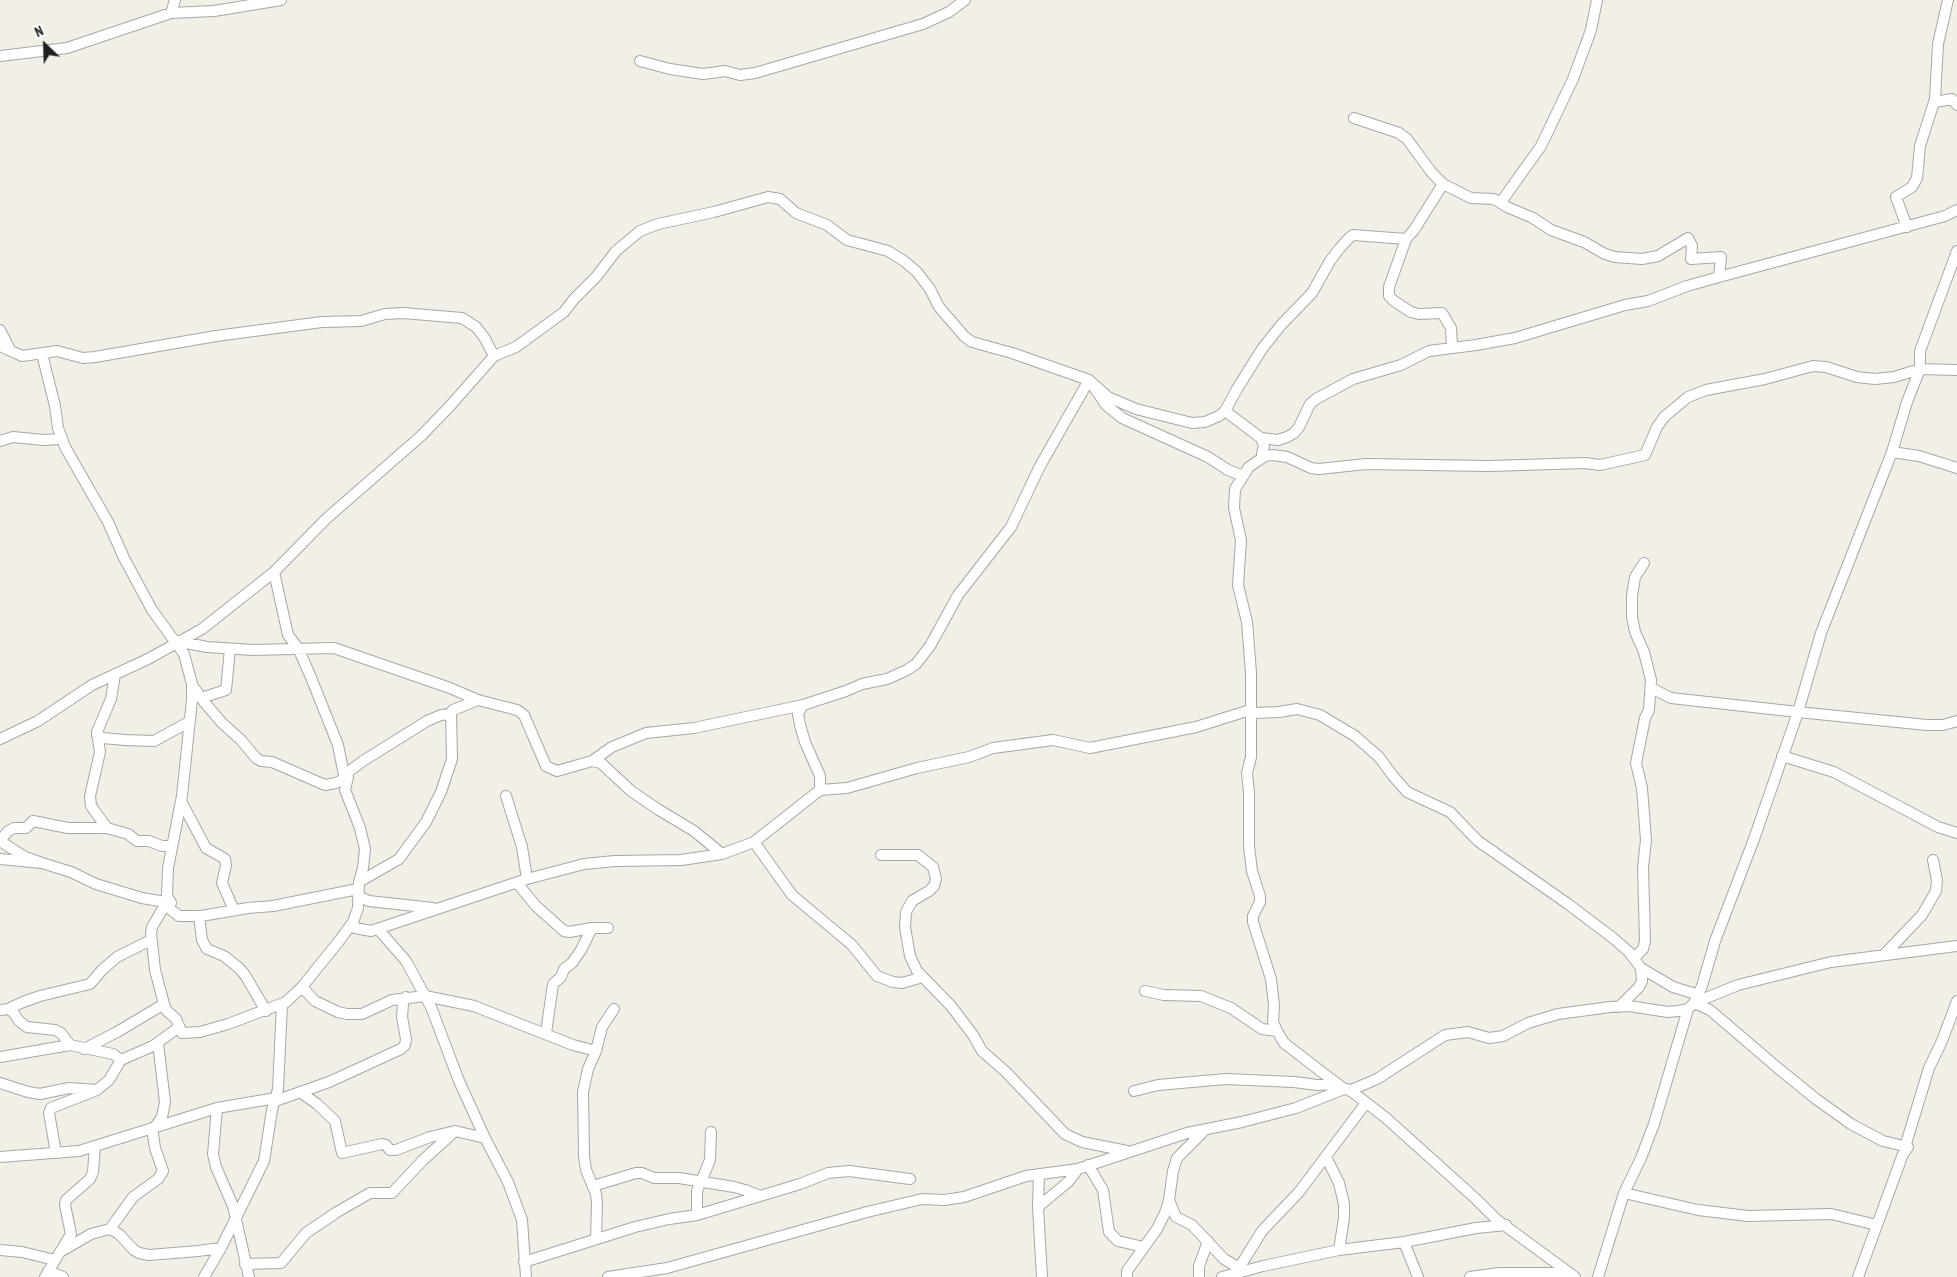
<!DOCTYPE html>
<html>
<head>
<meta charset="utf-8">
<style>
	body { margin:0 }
	#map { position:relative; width:1957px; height:1277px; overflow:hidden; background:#f1efe6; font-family:"PT Sans Narrow",sans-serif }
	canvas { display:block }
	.north { position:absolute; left:20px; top:20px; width:50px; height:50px; -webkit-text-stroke:4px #fff; paint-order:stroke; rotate:336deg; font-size:14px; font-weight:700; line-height:20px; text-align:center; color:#202020 }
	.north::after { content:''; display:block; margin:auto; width:18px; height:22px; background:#202020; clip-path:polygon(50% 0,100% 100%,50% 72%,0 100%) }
</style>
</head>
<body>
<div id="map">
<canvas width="1957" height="1277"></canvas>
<div class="north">N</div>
</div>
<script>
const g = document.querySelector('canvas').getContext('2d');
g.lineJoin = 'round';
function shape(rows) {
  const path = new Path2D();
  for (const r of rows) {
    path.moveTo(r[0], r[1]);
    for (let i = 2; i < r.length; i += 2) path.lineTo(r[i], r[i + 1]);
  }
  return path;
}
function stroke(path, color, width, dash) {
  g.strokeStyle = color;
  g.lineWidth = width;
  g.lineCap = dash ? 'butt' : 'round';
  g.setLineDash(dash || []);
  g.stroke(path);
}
const minor = shape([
	[171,13,175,0],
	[0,56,67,48,171,13,214,11,281,0],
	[640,61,670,69,703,74,725,71,740,75,755,73,923,24,949,12,965,0],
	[1935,102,1952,99,1957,105],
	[1354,118,1399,133,1407,139,1432,173,1443,184,1471,198,1494,199,1507,207,1533,218,1551,230,1584,242,1605,254,1615,257,1642,259,1658,256,1688,238,1692,246,1691,259,1721,257,1719,277],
	[1443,184,1414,230,1406,239,1389,287,1389,296,1394,301,1411,312,1419,314,1442,313,1451,328,1452,347],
	[1501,202,1541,146,1573,79,1591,30,1597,0],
	[1907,227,1896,197,1912,187,1917,178,1920,146,1935,99,1938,44,1948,0],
	[0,330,10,350],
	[0,346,22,356,57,351,83,358,95,357,216,336,322,322,361,321,385,314,403,313,462,318,476,327,484,337,494,356,450,406,421,436,326,519,274,572,202,629,148,659,92,685,38,721,0,739],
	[42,354,55,406,58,428,65,447,108,522,124,558,152,610,184,654,192,684,192,700,182,796,168,868,167,896,171,903,165,905,152,927,151,933,155,970,164,1004,166,1010,176,1019,182,1033,200,1032,228,1024,286,1002,302,987,339,941,353,922,358,908,359,882,363,868,365,849,360,828,345,790,348,777,344,775,338,745,310,675,298,648,288,635,274,572],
	[494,356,516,347,564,312,574,299,596,277,616,251,640,231,658,224,714,212,768,197,780,199,796,213,827,225,847,240,888,251,904,261,917,272,930,289,939,307,964,336,972,342,1012,353,1089,380,1106,405,1122,418,1208,457,1228,470,1243,476],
	[1225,411,1261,438,1264,446,1262,454,1265,456],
	[1261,438,1278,440,1287,437,1294,433,1299,427,1310,404,1316,399,1353,379,1401,365,1429,351,1476,345,1515,338,1625,305,1648,301,1687,286,1719,277,1945,216,1957,210],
	[0,441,13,437,43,440,61,439],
	[1892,452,1919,456,1957,468],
	[176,641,207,647,253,650,334,648,450,688,478,700,517,710,524,715,546,766,557,771,592,761,601,763,631,791,659,810,694,831,722,854],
	[192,685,205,703,222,723,241,740,256,758,261,761,272,762,325,785,336,783,348,777],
	[1651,688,1671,698,1798,712,1927,725,1943,725,1957,721],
	[201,698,226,690,230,649],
	[97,735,103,738,125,740,154,741,189,722],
	[1782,756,1834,772,1938,827,1957,833],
	[592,761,612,747,646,733,694,728,803,705],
	[344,775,363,761,427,721,441,715,451,714],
	[820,790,820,776,805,742,800,725,798,714,803,705,846,691,862,684,887,679,907,670,916,664,930,646,958,595,1011,527,1040,466,1089,380,1108,397,1136,409,1192,423,1205,422,1219,416,1225,411,1237,389,1262,349,1281,325,1312,293,1330,261,1339,249,1349,238,1353,235,1406,239],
	[506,796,522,847,527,879],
	[181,801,206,848,225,859,226,865,222,883,234,910],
	[107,828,91,806,90,796,100,752,97,732,111,699,115,674],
	[754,842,792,895,852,945,877,976,893,982,902,983,923,977],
	[881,855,918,855,933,867,936,879,934,886,929,891,912,901,906,912,905,927,910,956,917,971,951,1006,973,1035,982,1051,1006,1072,1065,1134,1082,1142,1127,1151],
	[0,859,42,863,71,872,96,884,142,898,171,903],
	[42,863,25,857,0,841,8,831,14,828,26,828,33,821,68,828,107,828,128,834,137,841,149,841,162,846,172,846],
	[359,882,399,859,426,822,441,792,452,759,451,712,453,710,478,700],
	[517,883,536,906,564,931,569,932,592,928,608,928],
	[358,896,369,901,433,908],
	[165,905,179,916,201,916,248,908,273,906,358,889],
	[199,916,202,940,207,949,224,956,239,968,245,975,266,1011],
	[353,922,355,928,371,931,527,879,584,864,615,861,681,860,722,854,754,842,820,790,847,788,917,768,969,757,993,748,1053,740,1090,748,1196,727,1250,710,1254,713,1279,712,1297,709,1320,715,1355,736,1379,757,1393,776,1407,792,1450,812,1478,841,1568,904,1613,938,1629,952,1641,968,1642,981,1639,987,1619,1007],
	[378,929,406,961,431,1007,459,1081,485,1138,508,1182,522,1220,526,1277],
	[1884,955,1922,915,1936,891,1937,880,1933,860],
	[1634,958,1643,949,1645,941,1643,867,1646,840,1642,788,1636,763,1645,718,1649,710,1651,680,1644,652,1635,632,1632,617,1632,596,1635,577,1644,563],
	[1641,968,1673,987,1699,995],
	[302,987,315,1001,338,1012,347,1014,362,1014,392,1000,425,996,474,1006,573,1045,596,1051],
	[1145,991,1164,995,1201,996,1231,1008,1262,1029,1277,1031,1284,1043,1344,1089],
	[8,1009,23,1002,40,996,90,984,102,970,117,957,151,940],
	[0,1010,8,1009,13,1012,19,1021,27,1027,55,1030,61,1033,70,1045,113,1054,121,1060],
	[1277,1031,1273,1022,1274,1005,1271,979,1253,922,1253,916,1260,902,1260,896,1252,871,1249,846,1249,792,1247,773,1251,757,1251,673,1247,622,1238,585,1241,540,1234,508,1235,489,1249,467,1265,456,1273,455,1287,457,1311,468,1319,469,1366,464,1489,466,1585,463,1600,465,1645,455,1657,427,1664,417,1688,397,1706,390,1765,379,1813,366,1826,367,1857,377,1875,379,1894,377,1920,369,1957,370],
	[546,1033,553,984,561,977,564,969,572,963,581,950,592,928],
	[84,1049,117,1032,164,1004],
	[0,1057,70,1045],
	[0,1083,28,1092,40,1094,69,1088,97,1090],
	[1347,1089,1355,1094,1386,1118,1476,1199,1496,1219,1575,1277],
	[1134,1091,1158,1085,1226,1079,1294,1082,1317,1085,1338,1084],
	[300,1092,317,1104,335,1121,342,1153,382,1144,386,1145,390,1150,396,1150,430,1137,455,1131,485,1138],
	[275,1101,329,1082,401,1049,405,1045,406,1039,402,1017,403,1004,406,997],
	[217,1108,213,1154,216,1167,233,1206,249,1277],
	[155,1127,162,1117,165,1102,158,1043],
	[1908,1147,1883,1141,1851,1124,1816,1099,1779,1069,1710,1010,1694,1003,1702,986,1715,941,1754,839,1798,712,1821,633,1892,452,1907,402,1920,369,1920,351,1957,251],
	[56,1153,49,1113,51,1108,97,1090,109,1080,121,1060,153,1046,179,1027],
	[0,1157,79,1151,217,1108,276,1098],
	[1326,1157,1339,1183,1344,1204,1344,1218,1339,1250],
	[1088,1165,1103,1190,1109,1232,1118,1241,1144,1247],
	[1039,1174,1038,1207,1042,1277],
	[593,1186,636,1173,642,1173,654,1178,679,1178,734,1187,745,1190,760,1196],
	[1624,1193,1698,1210,1748,1216,1831,1214,1877,1225],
	[1169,1200,1176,1217,1192,1225,1224,1259,1239,1268],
	[1038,1207,1068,1182,1078,1169],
	[697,1215,697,1191,710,1160,711,1132],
	[110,1229,133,1197,158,1179,163,1171,155,1148,152,1128],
	[596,1239,597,1203,596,1194,586,1170,584,1156,583,1092,588,1069,596,1051,602,1027,614,1009],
	[1404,1242,1418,1277],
	[0,1250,22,1252,55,1260],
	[60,1252,91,1234,110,1229,119,1234,134,1250,139,1253,149,1255,198,1251,221,1248],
	[524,1262,635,1227,669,1219,697,1215,800,1184,828,1173,849,1171,910,1179],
	[245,1264,281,1263,306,1233,337,1212,370,1193,392,1193,423,1160,455,1131],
	[48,1271,63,1277],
	[1233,1274,1239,1268,1262,1231,1299,1192,1366,1103],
	[45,1277,71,1234,65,1205,66,1200,90,1179,93,1172,95,1146],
	[204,1277,221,1248,264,1161,272,1110,278,1089,282,1004],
	[608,1277,667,1268,867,1212,922,1199,944,1200,964,1197,1026,1176,1078,1169,1187,1133,1242,1122,1296,1108,1344,1089,1351,1090,1377,1079,1445,1035,1468,1032,1489,1038,1503,1036,1528,1023,1558,1014,1610,1007,1629,1006,1668,1012,1678,1011,1688,1009,1694,1003,1738,985,1831,962,1957,946],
	[1127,1277,1127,1271,1157,1229,1165,1213,1169,1200,1173,1171,1177,1158,1202,1133],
	[1199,1277,1199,1266,1208,1241],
	[1222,1277,1263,1266,1339,1250,1404,1242,1476,1228,1506,1225],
	[1470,1277,1499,1273,1570,1273],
	[1598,1277,1624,1193,1641,1158,1654,1124,1688,1009],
	[1858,1277,1903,1154,1908,1147,1905,1147,1929,1068,1942,1041,1957,1001]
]);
stroke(minor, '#a7a7a7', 12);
stroke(minor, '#fff', 10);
</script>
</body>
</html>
